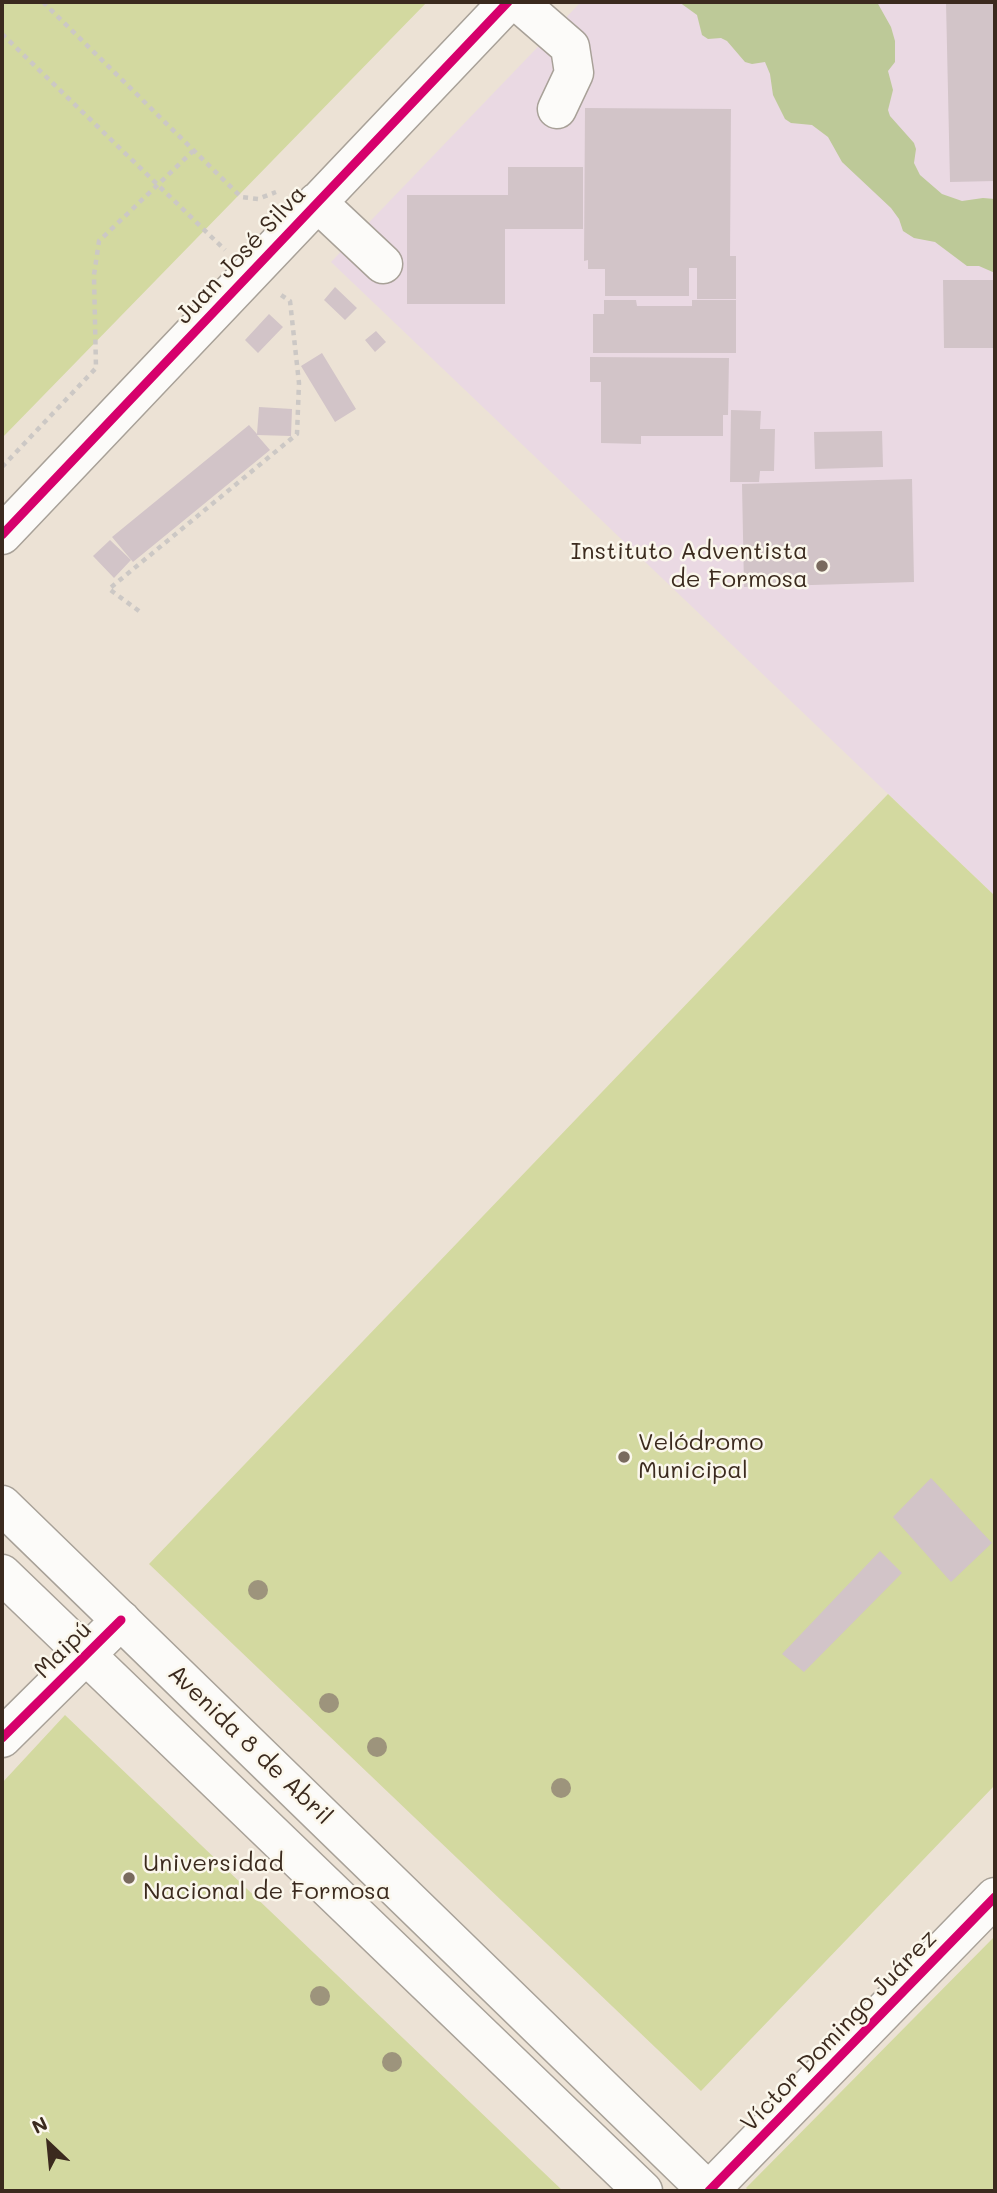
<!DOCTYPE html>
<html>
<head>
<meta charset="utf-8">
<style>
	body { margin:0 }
	#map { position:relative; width:997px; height:2193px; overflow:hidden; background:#ece2d5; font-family:Mali,sans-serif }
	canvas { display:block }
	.frame { position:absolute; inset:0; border:4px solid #3b2a1e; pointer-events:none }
	.north { position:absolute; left:14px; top:2109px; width:70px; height:70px; -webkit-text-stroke:5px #fbf7ec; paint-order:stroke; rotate:334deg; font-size:19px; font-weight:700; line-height:28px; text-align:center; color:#3b2a1e }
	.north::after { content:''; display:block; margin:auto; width:24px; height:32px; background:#3b2a1e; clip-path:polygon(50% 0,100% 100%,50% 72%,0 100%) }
</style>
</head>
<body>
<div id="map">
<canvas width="997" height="2193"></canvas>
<div class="frame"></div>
<div class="north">N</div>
</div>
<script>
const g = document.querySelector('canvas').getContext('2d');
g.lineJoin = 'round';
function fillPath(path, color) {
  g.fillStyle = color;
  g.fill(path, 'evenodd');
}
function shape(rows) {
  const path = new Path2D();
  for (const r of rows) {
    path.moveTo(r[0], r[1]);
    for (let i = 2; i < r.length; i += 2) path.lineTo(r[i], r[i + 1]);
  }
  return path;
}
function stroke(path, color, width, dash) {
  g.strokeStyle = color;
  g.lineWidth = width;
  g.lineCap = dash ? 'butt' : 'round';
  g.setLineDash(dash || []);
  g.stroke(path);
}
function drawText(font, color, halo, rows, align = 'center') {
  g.font = font + ' Mali,sans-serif';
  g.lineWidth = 5;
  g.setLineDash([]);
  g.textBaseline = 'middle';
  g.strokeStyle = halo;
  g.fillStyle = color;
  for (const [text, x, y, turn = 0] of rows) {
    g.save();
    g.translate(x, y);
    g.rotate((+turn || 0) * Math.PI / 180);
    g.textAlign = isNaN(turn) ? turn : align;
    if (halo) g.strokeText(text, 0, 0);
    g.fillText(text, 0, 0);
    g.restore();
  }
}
const built = shape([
	[581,2,995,2,995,896,331,262]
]);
const green = shape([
	[2,2,427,2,2,438],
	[888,794,995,896,995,1785,701,2091,149,1564],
	[65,1715,563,2191,2,2191,2,1783],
	[995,1936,995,2191,749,2191,746,2188]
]);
const forest = shape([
	[679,2,877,2,891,27,895,41,895,62,888,71,893,90,888,110,890,116,914,143,916,149,914,163,920,175,942,194,962,201,983,198,995,199,995,273,979,266,967,266,935,242,914,238,903,231,899,219,891,208,842,162,828,137,812,125,791,123,785,119,773,95,770,74,765,62,752,64,745,62,727,41,721,38,708,39,702,35,697,15]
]);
const building = shape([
	[946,2,995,2,995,181,950,182],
	[585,108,731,109,730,256,736,256,736,299,697,299,697,268,689,268,689,296,605,296,605,269,588,269,588,260,584,261],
	[508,167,583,167,583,229,505,229,505,304,407,304,407,195,508,195],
	[943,280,995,280,995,348,944,348],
	[335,287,357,308,345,320,324,300],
	[604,300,636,300,637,306,692,306,692,300,736,300,736,353,593,353,593,314,604,314],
	[269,314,283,327,258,353,245,340],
	[376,331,386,342,375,352,365,340],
	[322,353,356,409,335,422,301,366],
	[590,357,729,358,728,415,723,415,723,436,641,436,641,444,601,443,601,382,590,382],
	[259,407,292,409,291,436,257,435,270,450,133,562,112,537,249,425,257,434],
	[731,410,761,411,760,429,775,429,774,471,760,471,759,482,730,482],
	[882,431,883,467,815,469,814,432],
	[912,479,914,582,744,587,742,484],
	[110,540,131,560,114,578,93,556],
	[931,1478,992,1543,951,1582,893,1517],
	[880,1551,902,1573,804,1672,782,1654]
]);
const path = shape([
	[43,2,241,197,258,199,276,192],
	[2,34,225,250],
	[2,467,96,368,94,275,99,241,193,151],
	[139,611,109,589,297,434,299,383,290,301,278,293]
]);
const minor = shape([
	[518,2,570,47,574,73,557,109],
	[317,202,383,264],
	[2,535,508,2],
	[2,1738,121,1620],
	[709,2191,995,1897]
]);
const major = shape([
	[2,1505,708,2191],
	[2,1574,643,2191]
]);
const cycleway = shape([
	[2,535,508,2],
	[2,1738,121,1620],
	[709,2191,995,1897]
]);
const trees = [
	[258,1590],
	[329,1703],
	[377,1747],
	[561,1788],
	[320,1996],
	[392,2062]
];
const markers = [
	[822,566,7,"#796a5e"],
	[624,1457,7,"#796a5e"],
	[129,1878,7,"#796a5e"]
];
const streetNames = [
	["Juan José Silva",241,255,-47],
	["Maipú",63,1650,-45],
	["Avenida 8 de Abril",250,1745,44],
	["Víctor Domingo Juárez",839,2031,-46]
];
const poiNames = [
	["Instituto Adventista",808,552,"right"],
	["de Formosa",808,580,"right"],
	["Velódromo",638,1443],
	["Municipal",638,1471],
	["Universidad",143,1864],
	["Nacional de Formosa",143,1892]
];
fillPath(built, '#ead9e3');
fillPath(green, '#d3d9a0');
fillPath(forest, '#bdc998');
fillPath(building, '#d2c4c8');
stroke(minor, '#a8a198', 41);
stroke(major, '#a8a198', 41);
stroke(path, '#ccc8c5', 4.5, [5, 5]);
stroke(minor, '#fcfbf9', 38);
stroke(major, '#fcfbf9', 38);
stroke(cycleway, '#d6006c', 9);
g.fillStyle = '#9d947c';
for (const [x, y] of trees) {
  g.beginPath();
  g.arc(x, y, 10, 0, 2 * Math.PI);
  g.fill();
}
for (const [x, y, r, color] of markers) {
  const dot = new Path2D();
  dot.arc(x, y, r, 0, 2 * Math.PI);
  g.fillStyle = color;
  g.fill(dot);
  stroke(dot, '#fbf7ec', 2.5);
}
drawText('24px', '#3b2a1e', '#fbf7ec', streetNames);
drawText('24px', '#3b2a1e', '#fbf7ec', poiNames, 'left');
</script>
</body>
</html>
